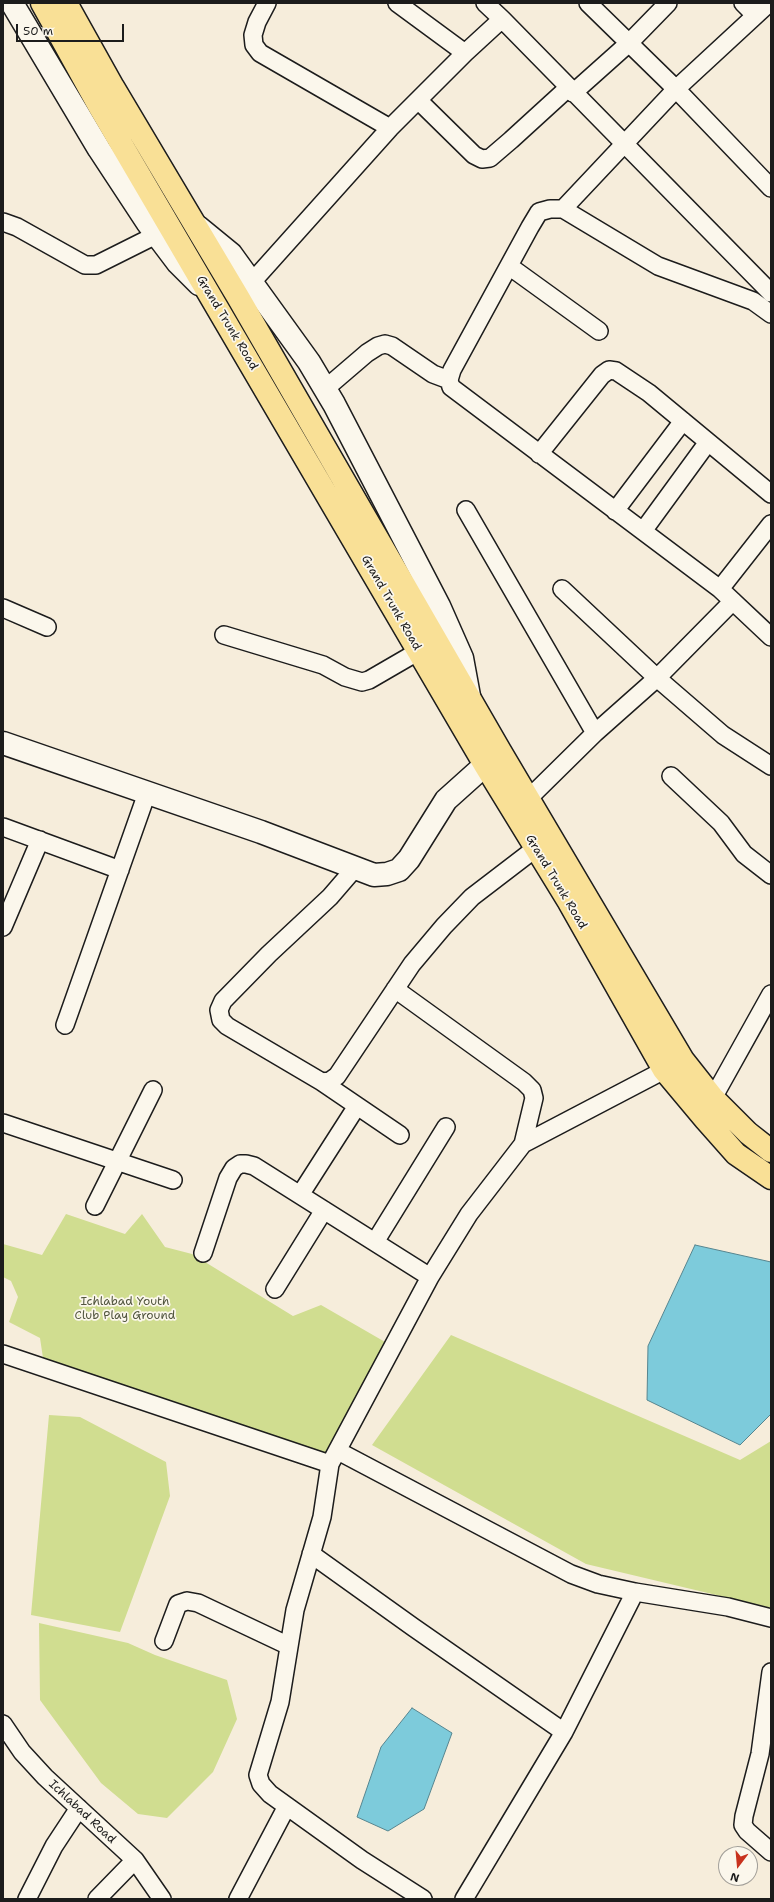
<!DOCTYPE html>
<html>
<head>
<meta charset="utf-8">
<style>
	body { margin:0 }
	#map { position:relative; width:774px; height:1902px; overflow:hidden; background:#f6eddb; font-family:"Shantell Sans",sans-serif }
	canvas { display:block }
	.frame { position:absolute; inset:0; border:4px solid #1c1c1c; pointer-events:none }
	.north { position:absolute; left:718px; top:1846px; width:40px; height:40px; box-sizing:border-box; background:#fbf7ec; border:1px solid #a29f99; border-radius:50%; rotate:196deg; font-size:11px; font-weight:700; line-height:16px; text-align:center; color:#1c1c1c }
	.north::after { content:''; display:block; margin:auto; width:14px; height:18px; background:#c8321e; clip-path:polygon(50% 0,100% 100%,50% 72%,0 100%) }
	.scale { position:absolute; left:16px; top:24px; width:108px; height:18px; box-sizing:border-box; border:2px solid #1c1c1c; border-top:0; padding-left:5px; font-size:12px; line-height:14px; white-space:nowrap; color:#1c1c1c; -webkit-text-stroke:3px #fbf7ec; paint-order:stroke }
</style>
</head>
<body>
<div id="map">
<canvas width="774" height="1902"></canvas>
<div class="frame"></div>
<div class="north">N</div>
<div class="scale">50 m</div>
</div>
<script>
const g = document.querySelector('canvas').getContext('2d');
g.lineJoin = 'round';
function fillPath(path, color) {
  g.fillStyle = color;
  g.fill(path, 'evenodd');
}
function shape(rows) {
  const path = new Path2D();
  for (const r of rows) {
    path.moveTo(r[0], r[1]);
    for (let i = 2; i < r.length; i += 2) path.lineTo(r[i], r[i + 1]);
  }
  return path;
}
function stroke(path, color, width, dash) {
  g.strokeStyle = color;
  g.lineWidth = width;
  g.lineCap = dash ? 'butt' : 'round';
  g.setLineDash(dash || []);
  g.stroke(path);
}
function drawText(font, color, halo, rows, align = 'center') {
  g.font = font + ' "Shantell Sans",sans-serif';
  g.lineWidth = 3.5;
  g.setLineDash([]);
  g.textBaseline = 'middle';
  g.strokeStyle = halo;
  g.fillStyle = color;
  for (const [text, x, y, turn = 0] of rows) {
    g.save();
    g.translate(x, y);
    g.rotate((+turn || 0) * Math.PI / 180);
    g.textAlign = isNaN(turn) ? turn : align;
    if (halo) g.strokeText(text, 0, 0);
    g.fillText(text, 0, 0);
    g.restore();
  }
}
const green = shape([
	[66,1214,125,1234,142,1214,165,1247,192,1254,293,1316,321,1305,392,1346,330,1464,43,1358,40,1338,9,1322,18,1297,11,1281,3,1277,3,1244,42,1255],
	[451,1335,740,1460,771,1441,771,1608,586,1564,372,1445],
	[49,1415,80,1417,166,1462,170,1496,120,1632,31,1615],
	[39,1623,128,1643,155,1655,227,1680,237,1719,213,1772,167,1818,138,1814,101,1783,40,1700]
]);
const water = shape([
	[695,1245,771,1262,771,1414,740,1445,647,1400,648,1346,695,1245],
	[412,1708,452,1733,424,1809,388,1831,357,1817,381,1747,412,1708]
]);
const street = shape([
	[267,3,257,22,253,35,254,45,260,53,390,128],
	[397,3,465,53],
	[588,3,676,89,771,188],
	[743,3,755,15],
	[502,19,771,293],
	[573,93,629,43,668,3],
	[418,100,474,155,482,159,490,158,511,140,568,88],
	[563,209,676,89,769,3],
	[3,222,17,227,85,265,96,265,156,235],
	[509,266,599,331],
	[252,282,390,128,465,53,502,19,485,3],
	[771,314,753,301,658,266,563,209,550,209,539,212,530,227,452,370,449,380,451,387,720,589,771,637],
	[325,389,367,353,378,346,385,344,392,346,433,374,449,380],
	[539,454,602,375,609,370,616,371,649,393,771,494],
	[466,510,595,733],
	[615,511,683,421],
	[643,531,708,442],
	[562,589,657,678,723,735,771,766],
	[720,589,771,524],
	[3,608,47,627],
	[224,635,323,665,345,677,362,682,369,680,419,651],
	[671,776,721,823,744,854,771,875],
	[529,798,595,733,657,678,733,601],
	[3,827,120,870],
	[355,868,330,897,269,954,223,1001,219,1010,221,1020,227,1026,322,1082,330,1081,337,1076,412,964,444,926,472,897,536,848],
	[3,927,40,840],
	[395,989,524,1082,532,1090,534,1098,523,1144],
	[65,1025,147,793],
	[322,1082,400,1135],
	[713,1098,771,994],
	[3,1123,173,1180],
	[300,1195,357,1106],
	[95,1206,153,1090],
	[375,1242,446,1127],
	[203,1253,228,1178,234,1168,240,1164,246,1164,254,1166,430,1277],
	[275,1289,324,1210],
	[3,1354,330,1464,430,1277,469,1214,523,1144,674,1065],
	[338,1451,571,1574,598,1584,635,1592,728,1607,771,1618],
	[330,1464,322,1517,295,1610,280,1702,258,1775,261,1784,270,1794,362,1860,423,1899],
	[311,1554,413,1627,564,1732],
	[164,1641,178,1604,187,1601,198,1603,289,1646],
	[771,1672,760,1754,744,1816,743,1825,747,1831,771,1852],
	[3,1724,22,1752,45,1777,135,1860,162,1899],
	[27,1899,54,1846,79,1808],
	[97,1899,135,1860],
	[238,1899,287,1806],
	[464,1899,564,1732,635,1592]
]);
const secondary = shape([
	[12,3,99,149,147,222,178,263,199,284],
	[198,227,231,254,309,362,334,404,439,606,462,658,469,696],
	[3,743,261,832,374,875,387,874,399,870,409,859,446,800,485,765]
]);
const highway = shape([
	[42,3,99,106,485,765,569,902,664,1070,705,1119,736,1154,771,1178],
	[66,3,113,87,238,297,500,751,683,1060,713,1098,748,1133,771,1151]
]);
const streetNames = [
	["Grand Trunk Road",227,323,59],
	["Grand Trunk Road",391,603,60],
	["Grand Trunk Road",556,882,59],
	["Ichlabad Road",82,1812,43]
];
const parkNames = [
	["Ichlabad Youth",125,1302],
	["Club Play Ground",125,1316]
];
fillPath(green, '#d0dd90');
fillPath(water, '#7dcbdb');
stroke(water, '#56858f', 1);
stroke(street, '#1c1c1c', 20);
stroke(secondary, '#1c1c1c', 25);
stroke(highway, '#1c1c1c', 25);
stroke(street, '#fbf7ec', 17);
stroke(secondary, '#fbf7ec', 22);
stroke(highway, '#f9e096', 22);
drawText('12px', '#1c1c1c', '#fbf7ec', streetNames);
drawText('12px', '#52563f', '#fbf7ec', parkNames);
</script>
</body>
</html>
